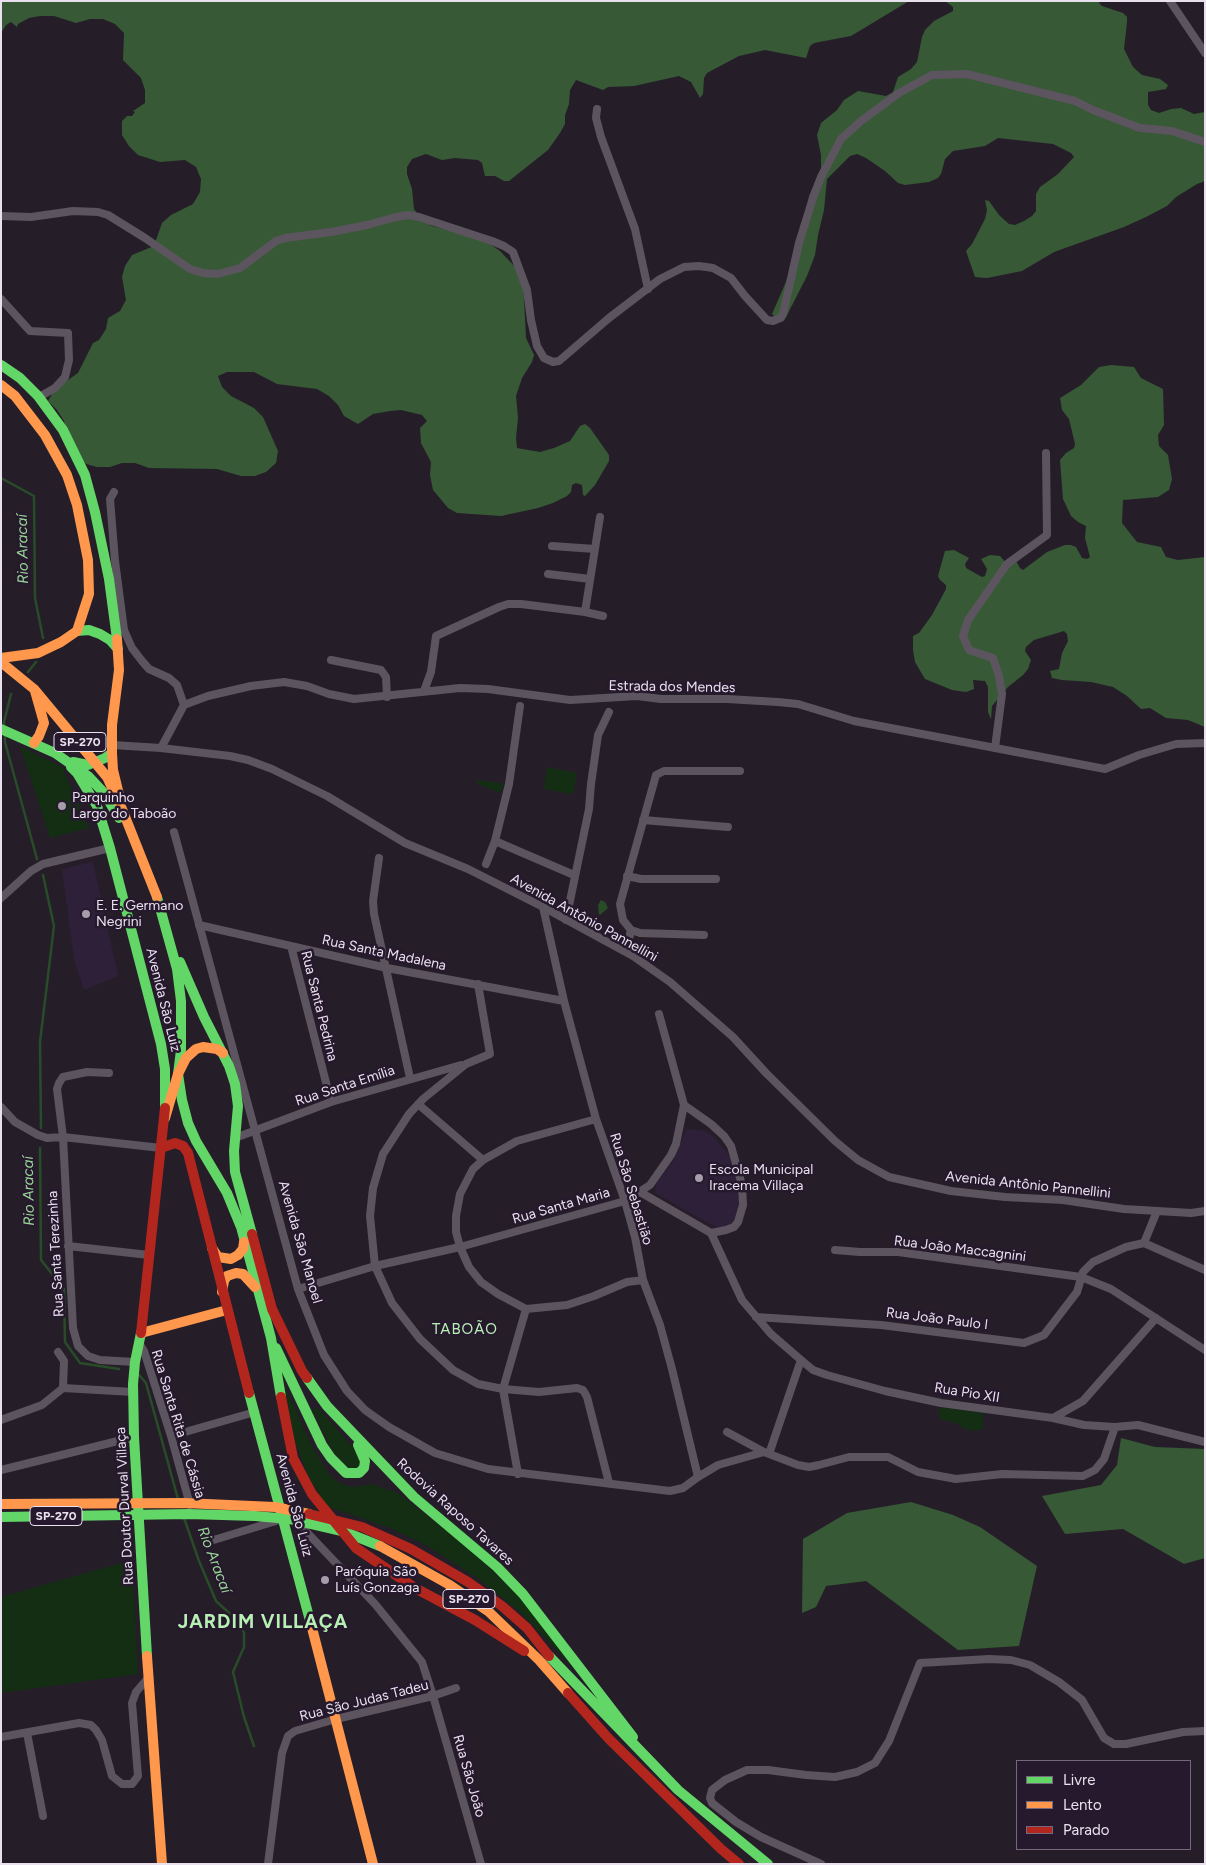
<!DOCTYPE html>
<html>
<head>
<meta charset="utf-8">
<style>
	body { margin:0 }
	#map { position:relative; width:1206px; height:1865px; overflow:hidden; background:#251e29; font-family:Figtree,sans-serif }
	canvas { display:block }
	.frame { position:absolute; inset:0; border:2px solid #eae1ef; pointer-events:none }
	.legend { position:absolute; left:1016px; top:1760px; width:175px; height:90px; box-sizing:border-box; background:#26192e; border:1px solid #74697b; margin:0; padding:6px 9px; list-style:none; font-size:15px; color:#eae1ef }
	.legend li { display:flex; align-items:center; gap:10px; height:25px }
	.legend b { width:25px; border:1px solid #74697b }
</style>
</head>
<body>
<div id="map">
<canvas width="1206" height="1865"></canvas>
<div class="frame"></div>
<ul class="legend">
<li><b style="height:6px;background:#63d668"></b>Livre</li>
<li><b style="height:6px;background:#ff974d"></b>Lento</li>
<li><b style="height:6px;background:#b3261e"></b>Parado</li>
</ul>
</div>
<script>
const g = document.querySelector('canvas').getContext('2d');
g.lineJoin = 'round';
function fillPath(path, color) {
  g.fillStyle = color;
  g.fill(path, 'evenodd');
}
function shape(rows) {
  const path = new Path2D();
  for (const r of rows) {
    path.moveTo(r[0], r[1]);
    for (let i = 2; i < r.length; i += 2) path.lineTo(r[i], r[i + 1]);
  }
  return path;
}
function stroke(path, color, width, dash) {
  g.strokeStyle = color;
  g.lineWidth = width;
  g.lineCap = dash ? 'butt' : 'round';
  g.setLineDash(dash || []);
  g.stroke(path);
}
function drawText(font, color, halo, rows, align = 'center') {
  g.font = font + ' Figtree,sans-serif';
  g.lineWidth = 5;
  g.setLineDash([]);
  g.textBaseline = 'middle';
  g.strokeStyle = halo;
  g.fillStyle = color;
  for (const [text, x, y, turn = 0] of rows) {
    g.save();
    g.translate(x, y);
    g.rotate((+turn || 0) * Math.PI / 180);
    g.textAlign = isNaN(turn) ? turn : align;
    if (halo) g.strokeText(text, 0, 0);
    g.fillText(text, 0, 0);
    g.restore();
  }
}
const built = shape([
	[93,862,118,976,84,990,74,959,62,869],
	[692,1129,704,1131,714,1137,732,1159,736,1172,739,1202,737,1216,731,1224,721,1228,710,1224,655,1193,656,1184,674,1160,686,1130]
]);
const green = shape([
	[20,746,62,767,89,828,50,838],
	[547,767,577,773,573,794,544,789],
	[479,780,504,784,500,793,476,783],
	[284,1383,309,1441,328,1473,335,1480,344,1485,353,1487,372,1484,398,1493,467,1547,509,1586,536,1616,590,1686,522,1614,480,1580,422,1543,390,1528,326,1506,308,1475,301,1457,295,1441],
	[939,1407,983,1413,983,1429,974,1431,965,1429,956,1423,940,1419],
	[316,1408,320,1410,356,1451,360,1459,359,1468,349,1468,334,1453,312,1409],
	[132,1560,138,1674,1,1693,1,1597]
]);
const forest = shape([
	[1,1,909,1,851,36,814,43,810,46,806,58,765,50,739,56,707,73,704,78,703,94,700,98,691,82,679,76,634,86,608,87,603,90,576,80,570,90,569,104,565,115,565,124,560,133,548,150,509,181,504,181,495,176,485,176,482,163,478,160,455,158,442,160,426,154,412,159,407,167,407,174,412,189,414,209,422,220,432,226,466,235,490,244,500,251,517,269,523,279,526,338,534,355,532,362,522,378,516,396,518,418,516,438,517,448,540,452,554,448,570,441,580,426,585,424,590,428,609,455,609,461,595,485,585,496,583,495,582,485,576,483,572,485,571,492,567,496,553,503,538,508,501,516,457,513,448,508,433,490,430,475,431,462,421,443,420,428,427,421,422,415,401,410,390,411,373,414,358,424,344,416,338,405,329,396,317,389,277,384,254,372,227,372,218,376,222,387,231,396,254,408,263,417,278,451,276,463,266,472,255,476,241,476,217,469,149,468,135,463,122,463,110,467,97,467,86,464,77,455,66,432,64,421,57,410,48,401,55,389,78,373,93,343,99,340,106,329,108,318,120,311,126,300,122,277,125,266,132,255,154,246,162,223,171,215,193,204,200,192,201,179,196,167,185,160,160,162,138,155,129,146,122,135,122,121,127,116,132,116,135,112,133,111,145,103,145,90,141,78,123,60,124,33,115,24,103,19,90,19,76,23,54,16,40,16,29,18,18,24,17,27,11,22,6,25,1,33],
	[945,1,1100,1,1099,3,1102,6,1123,13,1127,17,1127,22,1124,49,1133,67,1142,75,1160,79,1168,85,1166,89,1148,92,1148,105,1151,110,1159,113,1171,109,1181,108,1194,114,1205,112,1205,181,1197,184,1176,197,1167,206,1146,217,1124,227,1054,252,1022,271,987,278,975,277,966,251,972,244,985,219,987,210,985,200,989,201,999,215,1009,224,1015,225,1024,221,1032,216,1036,211,1036,194,1040,187,1058,174,1074,157,1071,153,1053,144,998,138,985,146,953,151,945,159,941,174,938,178,929,182,905,185,898,183,885,171,866,158,857,154,850,156,827,179,824,210,818,235,815,255,807,276,784,321,780,322,772,314,789,275,801,235,809,196,821,168,821,155,817,135,821,123,837,110,844,100,858,91,886,96,893,92,898,77,911,69,917,62,922,37,925,30,934,21,953,11,953,7],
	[1111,365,1134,367,1141,378,1163,389,1164,425,1158,435,1159,446,1168,455,1172,479,1169,490,1158,497,1123,500,1122,523,1137,542,1161,547,1166,557,1178,560,1205,557,1205,727,1188,720,1166,718,1150,708,1141,709,1127,696,1113,687,1091,682,1062,680,1052,678,1050,671,1059,669,1062,653,1068,641,1067,634,1064,631,1034,640,1026,647,1025,651,1031,660,1028,669,1023,675,1008,687,992,706,991,719,988,712,988,687,985,681,973,680,974,689,966,692,952,690,925,679,915,662,913,650,913,636,919,633,932,615,946,589,946,585,940,580,938,576,945,551,954,550,969,558,965,564,966,568,982,577,985,576,987,569,981,559,990,555,1000,556,1006,563,1016,561,1020,568,1023,570,1047,552,1065,545,1071,545,1076,547,1082,558,1087,559,1090,557,1085,538,1086,526,1078,522,1071,516,1063,499,1060,460,1066,453,1074,448,1075,444,1069,419,1062,410,1060,398,1081,385,1099,367],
	[1121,1438,1155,1447,1205,1449,1205,1558,1184,1564,1123,1529,1065,1534,1042,1496,1101,1485,1117,1465],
	[911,1502,953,1515,980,1527,1037,1566,1019,1646,958,1650,866,1581,826,1586,816,1607,802,1613,803,1539,847,1513]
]);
const water = shape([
	[601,900,605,902,608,908,600,915,599,914,598,905]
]);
const stream = shape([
	[1,478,34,496,35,598,43,638],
	[28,672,36,662],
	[4,727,4,722,11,694],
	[5,735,5,742,37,859],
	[41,1128,40,1042,54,926,43,875],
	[40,1148,41,1260,64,1289,65,1342,80,1363,119,1369],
	[139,1375,146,1383,178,1499],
	[184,1518,199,1561,216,1601,239,1622,244,1633,244,1647,233,1672,244,1717,254,1746]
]);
const street = shape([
	[1170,1,1205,53],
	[597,109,596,118,601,137,635,229,648,289],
	[1,216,31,217,73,211,98,212,108,215,145,238,190,269,203,273,218,274,240,268,276,241,285,238,331,232,367,225,396,217,408,215,419,217,492,241,504,246,513,252,527,290,531,320,537,346,544,358,553,362,559,361,609,318,660,279,684,267,699,266,713,268,731,278,745,296,767,320,773,321,780,318,783,314,799,243,813,198,821,177,841,139,861,121,899,93,932,75,967,74,1075,101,1093,110,1140,128,1172,131,1205,142],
	[1,299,30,331,68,333,69,360,65,377,55,388,39,397],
	[114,492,110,499,115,561,124,630,132,648,142,661,149,669,169,678,177,685,184,705],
	[552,546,595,549],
	[548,574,590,579],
	[585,612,600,517],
	[331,660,381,670,386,677,387,697],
	[424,691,431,672,436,636,499,607,508,604,521,604,585,612,603,616],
	[112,745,161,748,230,756,248,760,272,769,327,796,405,843,468,869,543,907,633,956,670,982,733,1037,766,1073,835,1141,858,1160,889,1177,951,1191,1005,1197,1063,1200,1124,1209,1191,1213,1205,1211],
	[161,748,184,705,208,696,251,686,284,682,307,686,329,694,354,699,460,688,488,689,570,700,637,696,661,699,727,699,778,702,798,704,854,721,1105,769,1139,755,1176,744,1205,743],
	[995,748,1002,694,999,676,993,658,969,650,963,636,968,620,1007,564,1047,535,1046,453],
	[643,820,728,827],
	[174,832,298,1289,324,1355,347,1391,365,1410,389,1427,435,1453,488,1469,670,1491,683,1488,698,1477,718,1465,764,1452],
	[495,841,574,875],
	[379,858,373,901,374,914,410,1078],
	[486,864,495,841,509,784,520,706],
	[627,876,641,879,716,879],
	[1,898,31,871,43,864,110,848],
	[543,907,564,1001,596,1119,625,1201,635,1237,643,1280,660,1325,672,1369,698,1477],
	[566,920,589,809,591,784,598,735,609,712],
	[199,925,387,968,564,1001],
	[631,930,623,920,620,904,656,775,664,771,740,771],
	[291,946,331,1102],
	[626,952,631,930,640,933,704,935],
	[478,984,490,1054,466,1064,423,1099,409,1114,383,1154,373,1188,370,1216,375,1266,392,1303,420,1339,453,1370,478,1384,503,1389,539,1392,577,1388,583,1390,587,1397,609,1483],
	[109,1073,87,1072,63,1077,59,1083,57,1089,63,1137,73,1328,78,1346,88,1356,100,1360,135,1362],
	[418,1104,483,1160],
	[684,1105,711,1124,724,1136,731,1146,742,1185,743,1205,738,1222,734,1227,726,1230,711,1233],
	[1,1107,15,1122,38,1135,47,1138,63,1137,161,1148],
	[596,1119,517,1141,483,1160,473,1169,460,1194,456,1216,456,1232,460,1247,469,1267,481,1282,498,1294,526,1309,567,1305,594,1296,627,1282,643,1280],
	[235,1138,331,1102,461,1065],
	[640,1192,711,1233,742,1300,771,1334,801,1360,813,1370,827,1375,885,1391,941,1403,1053,1418,1083,1401,1156,1318],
	[1144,1243,1157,1211],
	[68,1246,149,1255],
	[835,1250,860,1252,898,1252,1081,1277,1111,1289,1205,1350],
	[298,1289,375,1266,460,1247,625,1201,650,1185,671,1155,676,1144,684,1105,659,1014],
	[756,1317,881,1325,1024,1343,1044,1335,1077,1292,1083,1272,1093,1262,1126,1247,1144,1243,1205,1270],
	[139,1343,144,1351,171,1436,190,1505],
	[58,1352,64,1361,63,1388],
	[1053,1418,1084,1425,1115,1427,1138,1425,1205,1442],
	[1,1420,42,1405,63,1388,133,1392],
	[727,1432,764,1452,798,1465,809,1467,819,1465,849,1457,888,1457,918,1472,956,1479,1002,1474,1083,1476,1095,1470,1104,1459,1115,1427],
	[171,1436,255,1412],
	[769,1454,801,1360],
	[1,1470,134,1437],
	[518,1474,503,1389,526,1309],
	[297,1522,375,1604,422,1662,433,1696,481,1864],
	[207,1542,276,1521],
	[27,1733,43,1816],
	[1,1737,79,1723,91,1725,96,1730,102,1740,112,1776,122,1784,132,1784,138,1776,132,1703,136,1692,149,1677],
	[268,1864,282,1753,288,1736,295,1731,336,1719,433,1696,456,1688],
	[821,1864,761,1837,736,1822,712,1803,710,1798,712,1790,725,1780,747,1770,768,1770,806,1775,835,1777,857,1772,875,1763,889,1741,920,1663,989,1659,1011,1660,1030,1665,1059,1682,1082,1700,1104,1738,1114,1744,1126,1744,1183,1732,1205,1731]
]);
const fast = shape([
	[1,365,20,378,38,396,63,430,85,475,95,512,109,579,117,639],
	[77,631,89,630,100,634,110,640,118,649],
	[1,729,55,753,88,776,104,793,119,818],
	[73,762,88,765,105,758,112,753],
	[71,767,77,773,97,806,110,848,161,1044,165,1069,165,1108],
	[157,897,177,969,181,1001,181,1050,178,1074,182,1100,188,1123,196,1141,227,1193,241,1227,271,1338,281,1397],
	[180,962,204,1017,229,1066,235,1084,238,1106,234,1151,235,1172,252,1234],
	[141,1333,135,1362,133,1384,134,1437,147,1656],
	[276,1348,322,1445,331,1458,346,1473,359,1473,364,1468,365,1461,358,1445],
	[307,1378,327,1406,414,1497,497,1567,523,1594,633,1737],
	[249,1393,312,1628],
	[1,1517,189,1514,255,1516,289,1519,345,1532,380,1546],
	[549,1656,678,1790,768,1864]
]);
const slow = shape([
	[1,385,15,396,45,435,67,475,77,505,88,560,89,594,77,631,61,642,38,653,1,658],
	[117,639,119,670,112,725,112,753,113,770,120,799],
	[1,662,34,689,107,777,122,809,157,897],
	[34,743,39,736,44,723,35,691],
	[165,1118,178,1074,186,1058,196,1049,203,1047,217,1049,223,1053],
	[212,1248,218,1257,231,1259,238,1255,243,1249,244,1242],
	[222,1292,224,1281,227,1276,236,1273,243,1274,255,1287],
	[141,1333,227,1310],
	[1,1504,184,1503,275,1507,309,1514],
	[380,1546,448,1584,488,1611,539,1660,568,1693],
	[312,1628,373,1864],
	[147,1656,162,1864]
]);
const jam = shape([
	[161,1148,175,1143,183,1146,188,1153,249,1393],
	[252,1234,272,1309,302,1371,307,1378],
	[141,1333,165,1108],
	[281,1397,293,1458,312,1494,356,1548,415,1588,475,1620,524,1651],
	[309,1514,362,1527,411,1549,468,1582,502,1606,527,1628,549,1656],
	[568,1693,609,1739,721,1849,739,1864]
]);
const markers = [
	[62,806,5,"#a59daa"],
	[86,914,5,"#a59daa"],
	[699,1178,5,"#a59daa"],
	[325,1580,5,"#a59daa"]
];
const shields = [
	[80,742,52],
	[56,1516,52],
	[469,1599,52]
];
const shieldNames = [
	["SP-270",80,742],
	["SP-270",56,1516],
	["SP-270",469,1599]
];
const streetNames = [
	["Estrada dos Mendes",672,687,1],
	["Avenida Antônio Pannellini",584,918,29],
	["Rua Santa Madalena",384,953,12],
	["Avenida São Luiz",163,1000,76],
	["Rua Santa Pedrina",319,1006,76],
	["Rua Santa Emília",345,1086,-18],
	["Avenida Antônio Pannellini",1028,1185,6],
	["Rua São Sebastião",631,1189,73],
	["Rua Santa Maria",561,1206,-16],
	["Avenida São Manoel",300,1242,74],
	["Rua João Maccagnini",960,1249,7],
	["Rua Santa Terezinha",56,1254,-93],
	["Rua João Paulo I",937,1319,7],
	["Rua Pio XII",967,1393,9],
	["Rua Santa Rita de Cássia",178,1424,73],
	["Avenida São Luiz",294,1505,75],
	["Rua Doutor Durval Villaça",125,1506,-93],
	["Rodovia Raposo Tavares",455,1512,42],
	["Rua São Judas Tadeu",364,1701,-14],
	["Rua São João",469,1776,74]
];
const poiNames = [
	["Parquinho",72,798],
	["Largo do Taboão",72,814],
	["E. E. Germano",96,906],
	["Negrini",96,922],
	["Escola Municipal",709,1170],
	["Iracema Villaça",709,1186],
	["Paróquia São",335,1572],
	["Luís Gonzaga",335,1588]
];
const waterNames = [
	["Rio Aracaí",23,549,-91],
	["Rio Aracaí",29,1191,-91],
	["Rio Aracaí",214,1560,69]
];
const neighbourhoodNames = [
	["TABOÃO",465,1330]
];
const districtNames = [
	["JARDIM VILLAÇA",263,1622]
];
fillPath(built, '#2f2039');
fillPath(green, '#142e14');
fillPath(forest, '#375936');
fillPath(water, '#294c28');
stroke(stream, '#294c28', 2.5);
stroke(street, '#5c555f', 8);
stroke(fast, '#63d668', 10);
stroke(slow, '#ff974d', 10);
stroke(jam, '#b3261e', 10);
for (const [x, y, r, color] of markers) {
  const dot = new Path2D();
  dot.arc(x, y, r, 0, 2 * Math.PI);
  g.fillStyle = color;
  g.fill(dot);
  stroke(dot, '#26192e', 2);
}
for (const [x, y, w] of shields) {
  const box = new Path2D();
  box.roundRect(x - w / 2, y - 9.5, w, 19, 4);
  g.fillStyle = '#26192e';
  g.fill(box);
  stroke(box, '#eae1ef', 1);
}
drawText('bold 12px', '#eae1ef', null, shieldNames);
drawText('14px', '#eae1ef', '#26192e', streetNames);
drawText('14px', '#eae1ef', '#26192e', poiNames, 'left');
drawText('italic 15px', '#98d694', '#26192e', waterNames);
g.letterSpacing = '1px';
drawText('15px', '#b7f0b3', '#26192e', neighbourhoodNames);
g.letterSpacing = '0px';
g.letterSpacing = '1px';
drawText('bold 19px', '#b7f0b3', '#26192e', districtNames);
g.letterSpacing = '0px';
</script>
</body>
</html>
